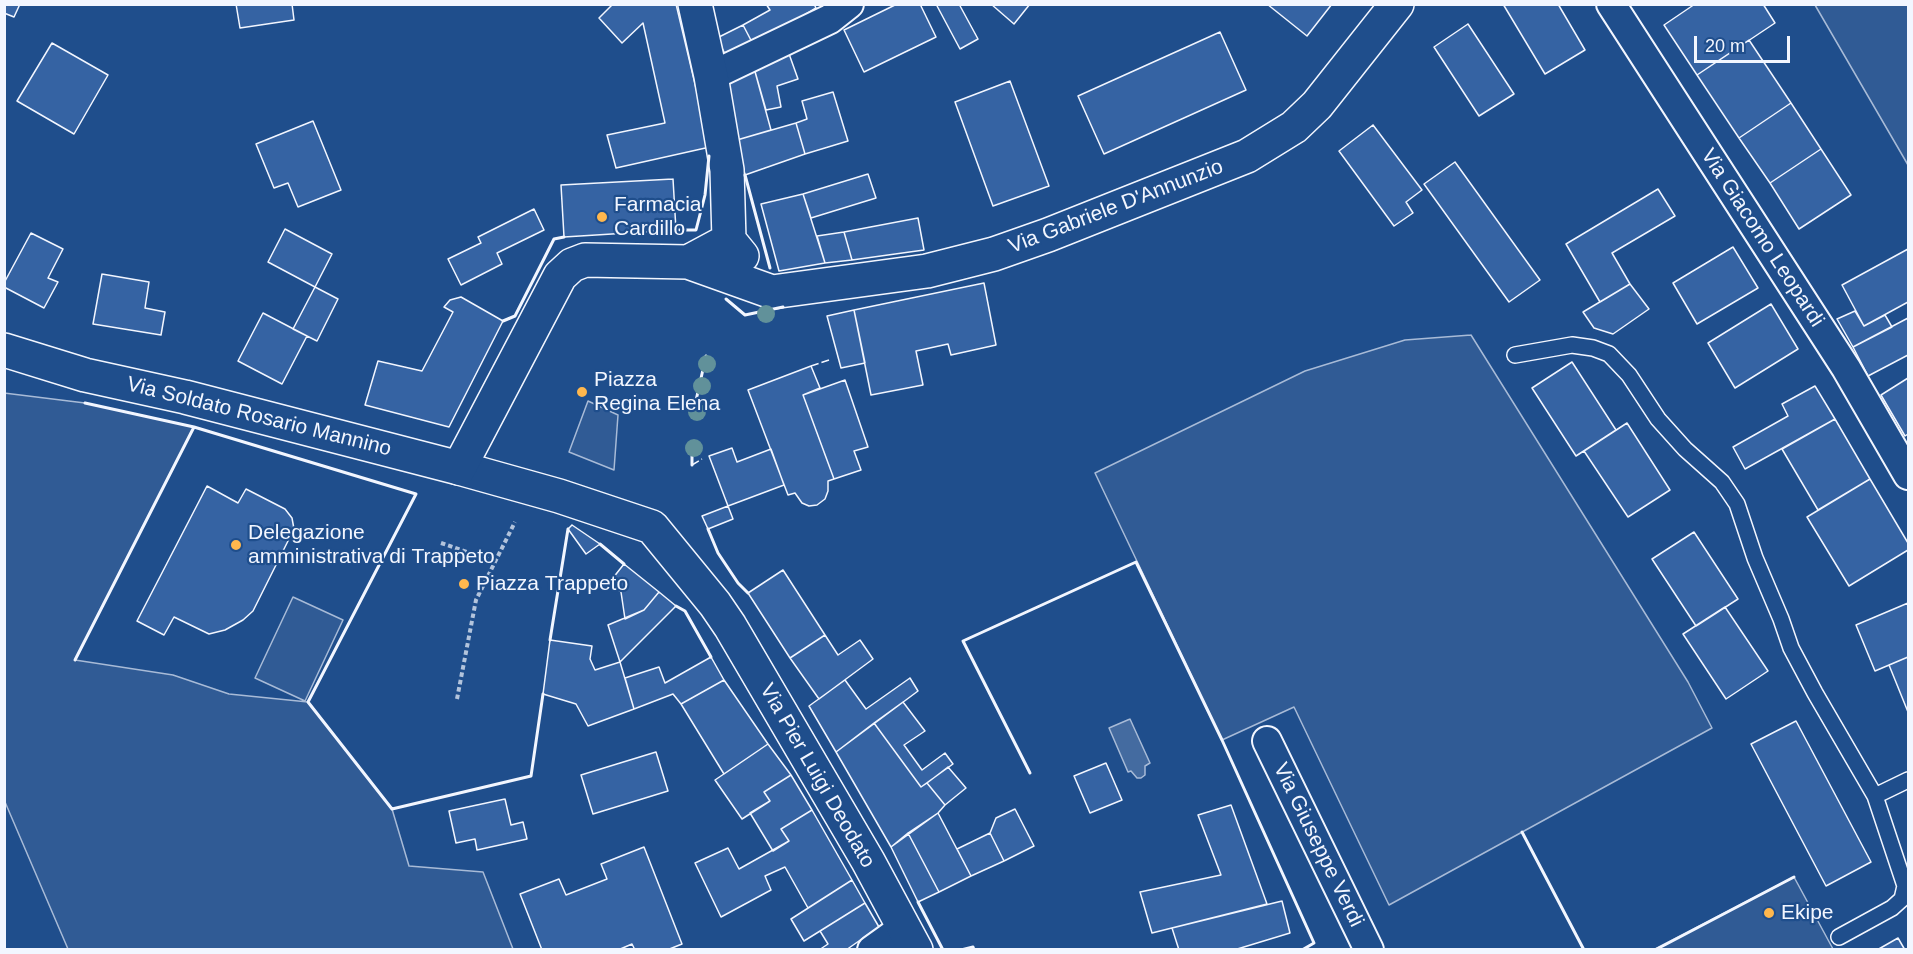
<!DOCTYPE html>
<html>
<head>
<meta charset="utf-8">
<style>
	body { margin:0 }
	#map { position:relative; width:1913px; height:954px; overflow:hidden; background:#1f4e8c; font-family:Helvetica,sans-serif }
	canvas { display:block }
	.frame { position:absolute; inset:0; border:6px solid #f2f6ff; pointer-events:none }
	.scale { position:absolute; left:1694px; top:36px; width:96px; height:27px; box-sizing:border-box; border:3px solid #f2f6ff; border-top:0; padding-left:8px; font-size:18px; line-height:21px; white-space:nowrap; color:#f2f6ff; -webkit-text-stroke:4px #1f4e8c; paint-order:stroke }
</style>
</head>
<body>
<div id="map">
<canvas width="1913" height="954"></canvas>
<div class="frame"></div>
<div class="scale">20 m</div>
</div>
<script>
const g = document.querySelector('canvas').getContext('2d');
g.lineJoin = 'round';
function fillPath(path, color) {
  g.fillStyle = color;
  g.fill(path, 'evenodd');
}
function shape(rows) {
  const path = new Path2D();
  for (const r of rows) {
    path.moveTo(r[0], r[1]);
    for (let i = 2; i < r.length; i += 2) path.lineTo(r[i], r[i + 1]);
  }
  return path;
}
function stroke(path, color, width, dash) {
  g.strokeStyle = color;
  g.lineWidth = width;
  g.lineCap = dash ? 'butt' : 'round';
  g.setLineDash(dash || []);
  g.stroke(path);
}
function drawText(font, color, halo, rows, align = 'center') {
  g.font = font + ' Helvetica,sans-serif';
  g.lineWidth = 4.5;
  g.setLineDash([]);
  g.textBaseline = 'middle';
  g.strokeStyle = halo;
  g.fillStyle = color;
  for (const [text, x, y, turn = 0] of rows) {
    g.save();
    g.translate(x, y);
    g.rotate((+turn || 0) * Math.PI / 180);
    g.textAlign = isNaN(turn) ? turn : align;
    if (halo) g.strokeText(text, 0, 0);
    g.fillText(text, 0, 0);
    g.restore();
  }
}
const green = shape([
	[1815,5,1908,5,1908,165,1815,5],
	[1471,335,1688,682,1712,728,1389,905,1294,707,1222,740,1095,473,1305,371,1405,340,1471,335],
	[4,393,85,403,194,427,75,660,173,675,229,694,308,702,392,809,409,866,483,872,513,949,68,949,5,802,4,393],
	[588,401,618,415,614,470,569,452,588,401],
	[293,597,343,620,305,701,255,678,293,597],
	[1794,877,1833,949,1655,949,1794,877]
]);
const water = shape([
	[1130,719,1150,763,1145,766,1145,775,1141,778,1137,778,1131,771,1128,772,1109,728,1130,719]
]);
const building = shape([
	[4,4,20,4,14,17,4,13,4,4],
	[236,4,292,4,294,20,240,28,236,4],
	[613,4,676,4,710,147,616,168,607,135,665,123,643,23,622,43,599,18,613,4],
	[766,4,814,4,816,8,754,46,743,25,770,10,766,4],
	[897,4,920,4,936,37,864,72,844,30,897,4],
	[936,4,959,4,978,39,960,49,936,4],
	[991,4,1030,4,1014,24,991,4],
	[1267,4,1332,4,1307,36,1267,4],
	[1503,4,1558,4,1585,50,1545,74,1503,4],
	[1695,4,1763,4,1775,23,1697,75,1664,25,1695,4],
	[1468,24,1514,94,1479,116,1434,47,1468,24],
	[743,25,754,46,728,60,717,38,743,25],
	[1220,32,1246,90,1104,154,1078,96,1220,32],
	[1749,40,1791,103,1739,138,1697,75,1749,40],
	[52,43,108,75,74,134,17,101,52,43],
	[788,51,798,79,777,86,781,107,766,110,754,68,788,51],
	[754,68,771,130,737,140,725,81,754,68],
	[1010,81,1049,186,993,206,955,102,1010,81],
	[833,92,848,141,805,154,796,123,807,119,802,101,833,92],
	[1791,103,1821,149,1770,183,1739,138,1791,103],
	[313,121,341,190,298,207,288,183,274,188,256,144,313,121],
	[796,123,805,154,745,175,737,140,796,123],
	[1373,125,1422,190,1406,202,1413,213,1394,226,1339,151,1373,125],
	[1821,149,1851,195,1799,229,1770,183,1821,149],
	[1455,162,1540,280,1509,302,1424,184,1455,162],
	[868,174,876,198,811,218,803,194,868,174],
	[673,179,676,230,564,237,561,185,673,179],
	[1658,189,1675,216,1612,253,1630,284,1600,302,1566,244,1658,189],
	[803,194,825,263,779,271,761,204,803,194],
	[534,209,544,230,497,253,502,264,461,285,448,259,481,243,478,237,534,209],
	[918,218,924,250,852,260,844,232,918,218],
	[285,229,332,254,315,287,268,262,285,229],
	[844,232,852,260,825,263,817,236,844,232],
	[31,233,63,249,48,278,58,282,44,308,4,287,4,283,31,233],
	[1733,247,1758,288,1697,324,1673,283,1733,247],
	[1908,249,1908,302,1864,326,1842,285,1908,249],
	[102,274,149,282,145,308,165,312,161,335,93,324,102,274],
	[984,283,996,345,951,355,948,344,916,351,923,385,871,395,854,310,984,283],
	[1630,284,1649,309,1613,334,1594,328,1583,312,1630,284],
	[315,287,338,299,317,341,293,329,315,287],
	[461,297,503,321,449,427,365,405,378,361,422,371,453,312,444,307,450,300,461,297],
	[1771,304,1798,349,1735,388,1708,343,1771,304],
	[854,310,865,363,841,368,827,316,854,310],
	[1855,311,1864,326,1885,315,1892,327,1853,347,1837,319,1855,311],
	[263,313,307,336,282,384,238,361,263,313],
	[1908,318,1908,355,1868,376,1853,347,1908,318],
	[1572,362,1616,430,1576,456,1532,388,1572,362],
	[811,366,820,388,803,395,834,479,828,481,828,491,825,499,817,505,809,506,802,503,795,493,788,495,748,390,811,366],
	[1908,378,1908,434,1905,436,1881,395,1908,378],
	[845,380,868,447,854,451,861,470,834,479,803,395,845,380],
	[1815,386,1835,419,1745,469,1733,447,1788,416,1782,404,1815,386],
	[1835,419,1870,479,1818,510,1782,449,1835,419],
	[1627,423,1670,490,1628,517,1584,451,1627,423],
	[732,448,737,462,771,449,784,485,728,506,709,456,732,448],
	[1870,479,1908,543,1908,550,1849,586,1807,517,1870,479],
	[207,486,238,503,246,489,285,509,292,518,294,529,253,611,243,620,225,630,209,634,174,617,164,635,137,621,207,486],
	[728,506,733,519,708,529,702,516,728,506],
	[572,525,600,544,586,554,568,529,572,525],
	[1694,532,1738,599,1696,626,1652,559,1694,532],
	[624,564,659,592,644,610,625,619,621,592,609,583,624,564],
	[783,570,825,635,790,658,748,593,783,570],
	[659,592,676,606,620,662,608,625,644,610,659,592],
	[1908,603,1908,657,1875,671,1856,625,1908,603],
	[1725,607,1768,671,1726,699,1683,634,1725,607],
	[825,635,838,655,860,640,873,659,819,699,790,658,825,635],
	[550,640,592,646,590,659,595,670,620,662,634,709,588,726,576,704,543,694,550,640],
	[711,657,724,680,681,704,673,694,634,709,625,678,659,667,665,683,711,657],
	[1908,657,1908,712,1889,665,1908,657],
	[910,678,918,691,836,752,809,706,845,680,866,709,910,678],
	[724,680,768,744,724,774,681,704,724,680],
	[903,702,925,731,904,745,922,770,945,753,953,764,921,787,874,723,903,702],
	[1796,721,1871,862,1826,886,1751,744,1796,721],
	[874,723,921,787,927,783,945,805,938,813,891,847,836,752,874,723],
	[768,744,791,775,764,792,770,801,742,819,715,780,768,744],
	[656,752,668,791,593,814,581,775,656,752],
	[1106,763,1122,800,1090,813,1074,776,1106,763],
	[948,767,966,788,945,805,927,783,948,767],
	[791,775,812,810,781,829,789,841,773,851,750,813,770,801,764,792,791,775],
	[505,799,511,825,523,822,527,839,477,850,475,839,456,843,449,811,505,799],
	[1231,805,1267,904,1152,933,1140,892,1221,875,1198,815,1231,805],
	[1015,809,1034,846,1004,861,990,833,996,818,1015,809],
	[812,810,852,880,808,908,785,867,765,876,771,890,721,917,695,863,728,848,739,869,789,841,781,829,812,810],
	[938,813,971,876,939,892,908,833,938,813],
	[908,833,939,892,918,902,891,847,908,833],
	[990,833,1004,861,971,876,957,849,990,833],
	[644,847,682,944,667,950,635,950,632,944,618,950,542,950,520,894,559,879,566,895,607,879,601,864,644,847],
	[852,880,865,903,804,941,791,919,852,880],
	[1282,901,1290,933,1234,950,1179,950,1172,928,1282,901],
	[865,903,879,927,846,950,819,950,828,944,820,931,865,903],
	[1898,938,1905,950,1877,950,1898,938]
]);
const path = shape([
	[441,543,496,562],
	[457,699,476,600,515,522]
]);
const service = shape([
	[1515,355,1572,345,1593,348,1609,354,1629,375,1658,419,1685,449,1722,482,1737,504,1755,558,1781,619,1791,648,1815,693,1875,796,1905,886,1902,899,1892,908,1839,937],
	[1875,796,1908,780]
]);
const minor = shape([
	[1611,4,1846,368,1908,475],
	[711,76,830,19,849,4],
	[1267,741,1369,950],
	[872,950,904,927]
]);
const tertiary = shape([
	[459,468,559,496,652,527,715,604,730,626,868,861,916,950]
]);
const secondary = shape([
	[695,4,711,76,727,170,729,240,742,256],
	[688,262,772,292,927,271,994,254,1048,235,1247,156,1294,127,1317,105,1397,4],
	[4,350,85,375,185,397,459,468,560,276,572,265,585,260,688,262,729,240]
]);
const fence = shape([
	[811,366,829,360],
	[692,465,702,459]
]);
const wall = shape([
	[745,175,770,268],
	[676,230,696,230,705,195,709,156],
	[726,299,745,315,783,307],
	[503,321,515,316,554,239,564,237],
	[85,403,194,427,416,494,308,702,392,809,531,776,543,694],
	[693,414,706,356],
	[692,446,692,465],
	[708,529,718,553,738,583,748,593],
	[600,544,624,564],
	[676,606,685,611,711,657],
	[550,640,568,529],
	[75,660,194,427],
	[1030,773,963,641,1136,562,1222,740,1314,943,1302,950],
	[1522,832,1584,950],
	[918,902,943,950],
	[961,950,973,947,974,950],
	[1655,950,1794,877]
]);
const trees = [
	[766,314],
	[707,364],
	[702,386],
	[697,412],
	[694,448]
];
const markers = [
	[602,217,6,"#ffb74d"],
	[582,392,6,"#ffb74d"],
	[236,545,6,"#ffb74d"],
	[464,584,6,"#ffb74d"],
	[1769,913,6,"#ffb74d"]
];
const poiNames = [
	["Farmacia",614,205],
	["Cardillo",614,229],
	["Piazza",594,380],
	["Regina Elena",594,404],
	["Delegazione",248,533],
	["amministrativa di Trappeto",248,557],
	["Piazza Trappeto",476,584],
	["Ekipe",1781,913]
];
const streetNames = [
	["Via Gabriele D'Annunzio",1116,207,-21],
	["Via Giacomo Leopardi",1762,238,57],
	["Via Soldato Rosario Mannino",259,417,14],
	["Via Pier Luigi Deodato",817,776,60],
	["Via Giuseppe Verdi",1318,845,64]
];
fillPath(green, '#305b95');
stroke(green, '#a8bbd7', 1.5);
fillPath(water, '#446ba0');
stroke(water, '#a8bbd7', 1.5);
fillPath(building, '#3563a3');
stroke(building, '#f2f6ff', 1.5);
stroke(service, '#f2f6ff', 18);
stroke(minor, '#f2f6ff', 32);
stroke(tertiary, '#f2f6ff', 36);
stroke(secondary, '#f2f6ff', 36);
stroke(path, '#b3c4dc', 4, [4.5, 3]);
stroke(service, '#1f4e8c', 15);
stroke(minor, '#1f4e8c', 28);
stroke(tertiary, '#1f4e8c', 33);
stroke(secondary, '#1f4e8c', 33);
stroke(fence, '#f2f6ff', 1.5, [8, 3]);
stroke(wall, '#f2f6ff', 3);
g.fillStyle = '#61919a';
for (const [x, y] of trees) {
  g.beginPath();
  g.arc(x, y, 9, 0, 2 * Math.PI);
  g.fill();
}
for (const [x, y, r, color] of markers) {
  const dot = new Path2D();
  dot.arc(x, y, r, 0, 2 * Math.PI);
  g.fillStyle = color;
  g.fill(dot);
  stroke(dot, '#1f4e8c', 2);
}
drawText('21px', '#f2f6ff', '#1f4e8c', poiNames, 'left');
drawText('21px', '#f2f6ff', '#1f4e8c', streetNames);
</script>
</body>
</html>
